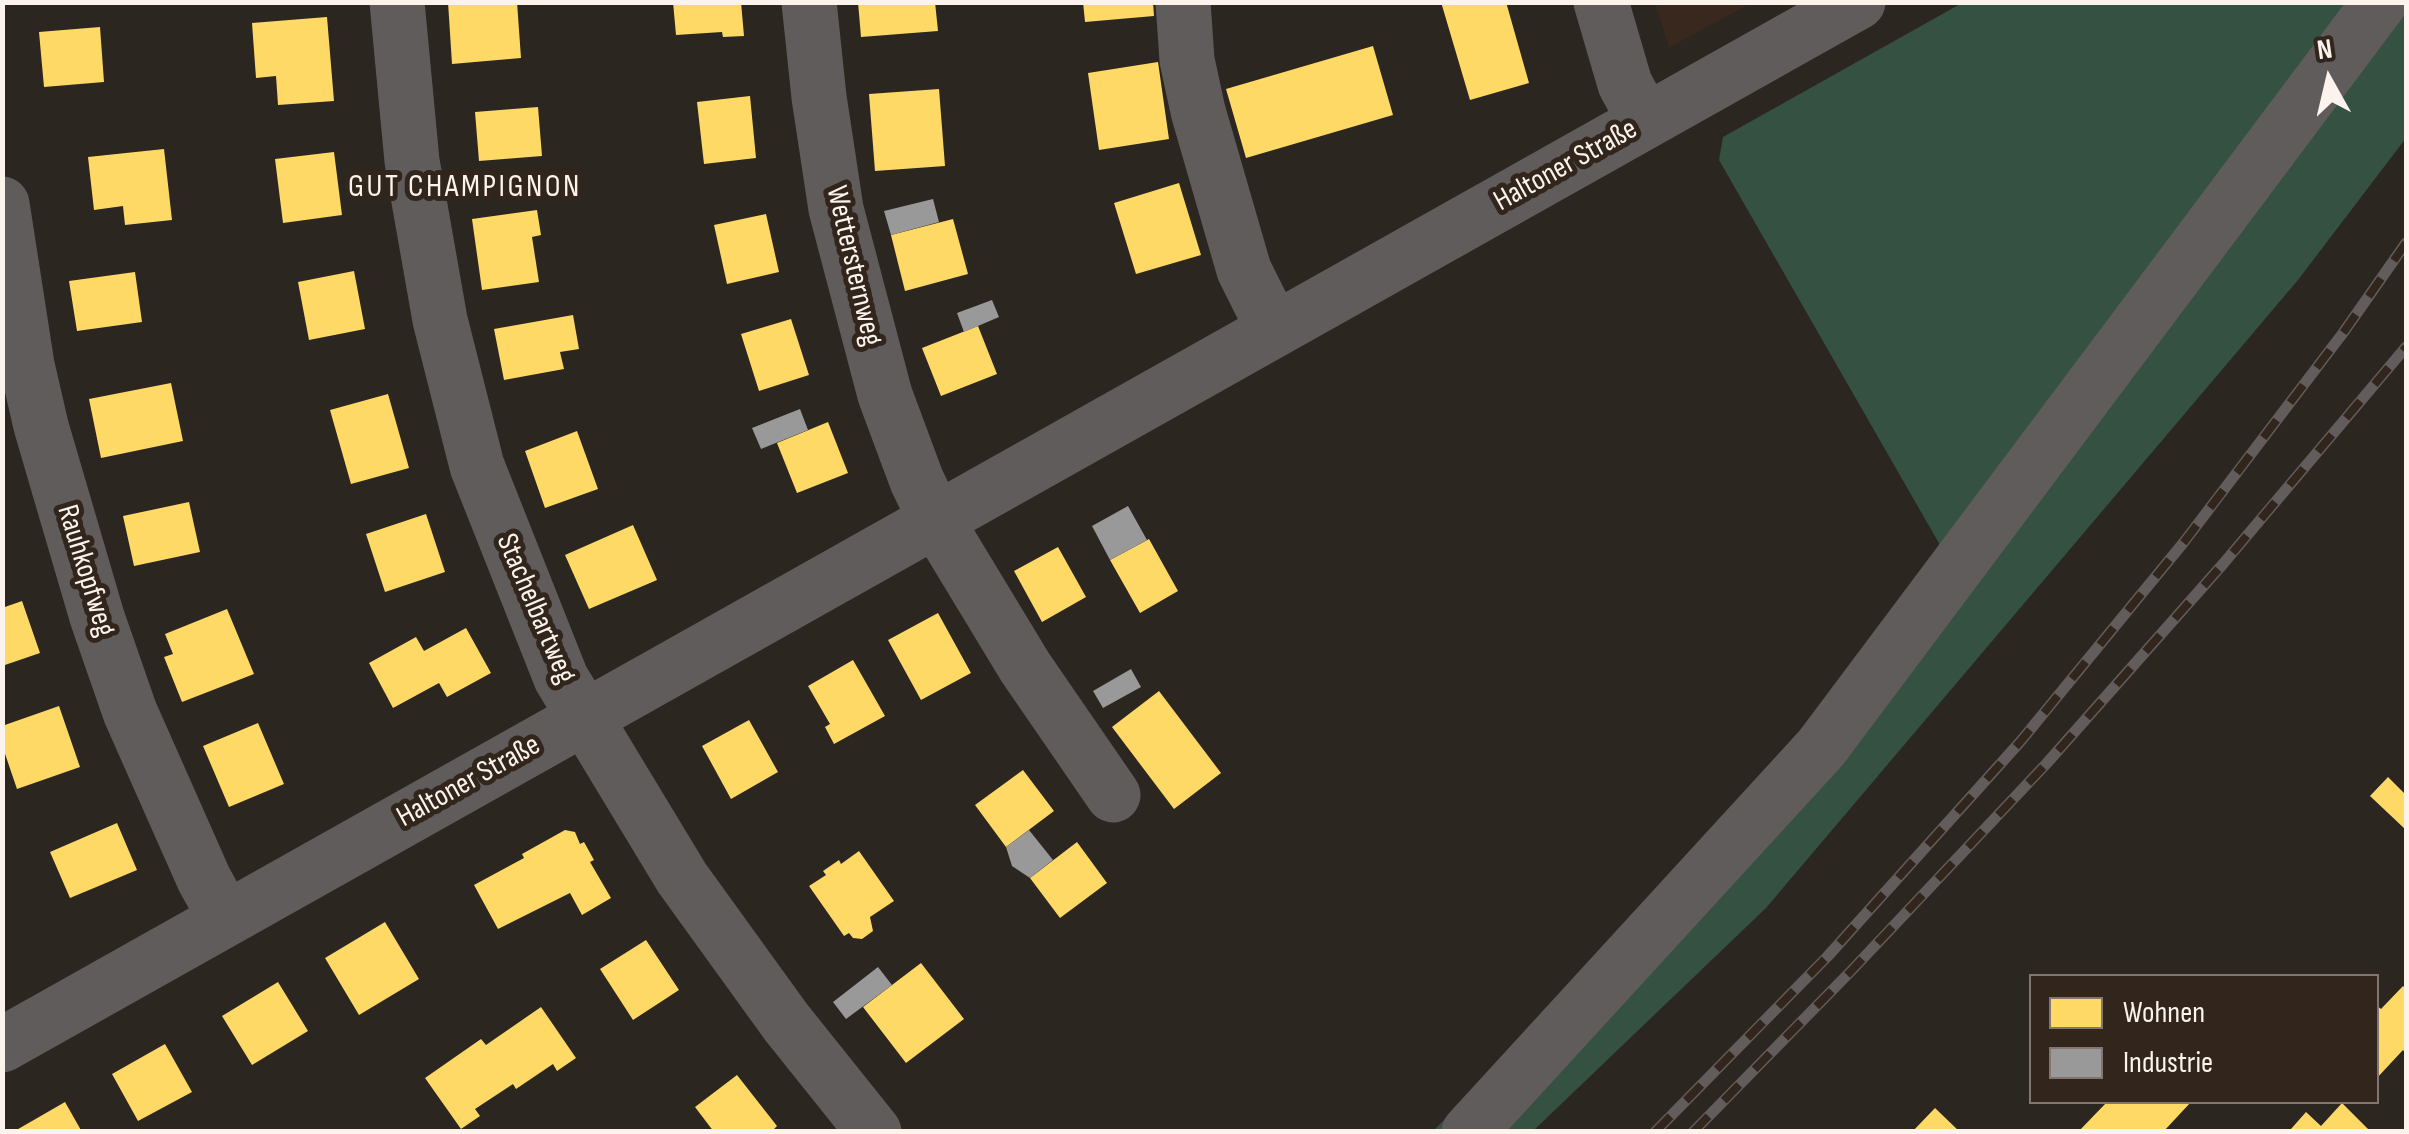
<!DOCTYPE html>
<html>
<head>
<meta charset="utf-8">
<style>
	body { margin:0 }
	#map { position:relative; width:2409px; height:1134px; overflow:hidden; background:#2c2621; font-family:"Sofia Sans Condensed",sans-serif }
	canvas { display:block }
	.frame { position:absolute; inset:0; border:5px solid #fcf3ed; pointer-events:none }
	.legend { position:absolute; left:2029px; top:974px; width:350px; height:130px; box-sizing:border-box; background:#31251c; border:2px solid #827770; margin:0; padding:12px 18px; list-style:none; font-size:30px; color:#fcf3ed }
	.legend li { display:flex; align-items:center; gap:20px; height:50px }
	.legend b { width:50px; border:2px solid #827770 }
	.north { position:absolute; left:2279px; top:30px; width:100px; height:100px; -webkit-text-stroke:8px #31251c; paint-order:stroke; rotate:352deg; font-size:28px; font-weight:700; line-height:40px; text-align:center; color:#fcf3ed }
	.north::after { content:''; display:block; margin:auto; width:35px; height:45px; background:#fcf3ed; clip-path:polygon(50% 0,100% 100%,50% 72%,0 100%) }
</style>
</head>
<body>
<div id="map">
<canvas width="2409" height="1134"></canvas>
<div class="frame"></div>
<ul class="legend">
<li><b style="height:28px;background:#ffd966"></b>Wohnen</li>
<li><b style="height:28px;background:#999"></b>Industrie</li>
</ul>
<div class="north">N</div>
</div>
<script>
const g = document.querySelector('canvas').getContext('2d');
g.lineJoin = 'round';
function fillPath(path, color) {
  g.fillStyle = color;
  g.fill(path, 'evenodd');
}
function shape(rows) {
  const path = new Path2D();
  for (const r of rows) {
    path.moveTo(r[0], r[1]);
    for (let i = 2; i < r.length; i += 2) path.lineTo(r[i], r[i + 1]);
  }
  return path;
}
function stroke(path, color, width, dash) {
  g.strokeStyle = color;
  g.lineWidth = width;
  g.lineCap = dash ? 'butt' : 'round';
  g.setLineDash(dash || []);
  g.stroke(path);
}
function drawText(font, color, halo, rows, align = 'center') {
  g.font = font + ' "Sofia Sans Condensed",sans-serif';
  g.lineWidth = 10;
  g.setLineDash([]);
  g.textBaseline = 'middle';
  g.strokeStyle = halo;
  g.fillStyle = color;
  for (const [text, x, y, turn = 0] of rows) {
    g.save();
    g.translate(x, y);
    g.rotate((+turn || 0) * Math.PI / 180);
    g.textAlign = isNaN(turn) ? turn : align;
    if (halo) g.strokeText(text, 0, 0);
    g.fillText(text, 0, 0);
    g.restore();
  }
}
const built = shape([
	[1655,3,1655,2,1751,3,1669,48]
]);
const green = shape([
	[1962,3,2406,3,2406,138,2298,280,1766,908,1533,1131,1432,1132,1562,1003,1842,682,1944,552,1719,160,1723,137]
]);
const homes = shape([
	[448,2,517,2,521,58,452,64],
	[673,2,741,2,744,36,723,37,722,32,676,35],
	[858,2,935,2,938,31,861,37],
	[1083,2,1153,2,1154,16,1085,22],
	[1441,2,1506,2,1529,83,1470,100],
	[327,17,334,101,278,105,276,76,256,78,252,23],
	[100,27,104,82,44,87,39,32],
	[1373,46,1393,115,1246,158,1226,89],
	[1158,62,1169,139,1099,150,1088,73],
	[939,89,945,166,875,171,869,94],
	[750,96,756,158,704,164,697,102],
	[538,107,542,156,479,161,475,112],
	[164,149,172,220,125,225,123,206,94,210,88,157],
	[334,152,342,215,283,223,275,159],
	[1179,183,1201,255,1136,274,1114,203],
	[537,210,541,235,532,237,539,282,482,290,472,219],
	[766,214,779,272,727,284,714,225],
	[953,219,968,274,905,291,891,235],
	[354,271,365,329,309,340,298,282],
	[135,272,142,322,77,331,69,281],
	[573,315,579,349,560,352,564,369,504,380,494,329],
	[791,319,809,375,759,391,741,334],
	[978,326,997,374,941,396,922,348],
	[171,383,183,441,101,458,89,399],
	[388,394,409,468,351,484,330,410],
	[828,422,848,473,797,493,777,443],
	[577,431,598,489,545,508,525,451],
	[189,502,200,552,134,566,123,516],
	[426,514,445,572,385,592,366,534],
	[633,525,657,580,589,609,565,555],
	[1149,539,1178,591,1140,613,1110,560],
	[1058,547,1086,597,1042,622,1014,571],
	[22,601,40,653,2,666,2,608],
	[227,609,254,674,182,702,164,657,173,654,165,634],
	[938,613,971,673,921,700,888,640],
	[466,628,491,673,447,697,439,683,393,708,369,663,416,637,424,651],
	[853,660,885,716,834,744,825,727,830,724,808,686],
	[1159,691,1221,773,1174,809,1112,727],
	[59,706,80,767,17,789,2,745,2,726],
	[749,720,778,772,731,799,702,746],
	[258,723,284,784,229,807,203,746],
	[1023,770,1054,811,1006,847,975,805],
	[2388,777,2406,795,2406,830,2370,796],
	[117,823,137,870,70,898,50,852],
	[565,830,575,832,580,844,584,842,594,860,590,862,611,898,582,915,570,893,498,929,474,885,524,858,522,854],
	[1077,842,1107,883,1060,918,1030,878],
	[859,851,894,901,870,917,873,931,862,939,853,938,849,933,844,936,809,886,826,875,823,871,839,860,841,864],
	[385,922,419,979,359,1015,325,958],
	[646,940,679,990,633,1020,600,969],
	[921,963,964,1019,906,1063,863,1007],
	[278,982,308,1031,252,1065,222,1016],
	[2403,986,2406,989,2406,1054,2403,1050,2376,1079,2376,1005,2381,1009],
	[541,1007,576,1058,557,1071,553,1064,516,1089,513,1084,475,1109,480,1116,461,1129,425,1078,481,1039,486,1045],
	[165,1044,192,1092,138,1121,112,1074],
	[737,1075,777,1126,771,1132,714,1132,695,1107],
	[65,1102,82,1132,13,1132],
	[2107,1102,2191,1102,2163,1132,2078,1132],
	[2342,1103,2371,1132,2294,1132,2291,1129,2306,1112,2321,1126],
	[1935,1108,1960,1132,1912,1132]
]);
const industry = shape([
	[933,199,939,222,891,235,884,211],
	[992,300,999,317,964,332,957,313],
	[800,409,808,430,761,449,752,428],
	[1128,506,1147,540,1110,560,1092,526],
	[1131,669,1141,687,1103,708,1093,691],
	[1029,830,1053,860,1030,878,1012,866,1006,847],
	[878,967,892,985,846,1019,833,1002]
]);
const minor = shape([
	[397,2,412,161,440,320,477,466,561,678,682,878,786,1022,874,1132],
	[809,2,819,97,836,209,885,395,917,481,936,520,1025,667,1113,795],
	[1183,2,1187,60,1198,111,1244,270,1274,330],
	[1601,2,1625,84,1645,121],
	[2,204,27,365,41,426,97,617,130,712,204,879,226,919],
	[2,1045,1858,2],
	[1469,1132,1821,748,2380,2]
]);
const rail = shape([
	[1655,1132,1827,957,2020,742,2184,542,2343,333,2406,243],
	[1693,1132,1852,970,2047,763,2223,564,2406,347]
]);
const streetNames = [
	["Haltoner Straße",1566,166,-29],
	["Wettersternweg",853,266,77],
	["Rauhkopfweg",85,571,73],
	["Stachelbartweg",535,609,67],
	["Haltoner Straße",469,782,-29]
];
const neighbourhoodNames = [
	["GUT CHAMPIGNON",465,188]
];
fillPath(built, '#38281d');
fillPath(green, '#345141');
fillPath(homes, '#ffd966');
fillPath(industry, '#999');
stroke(minor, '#605c5c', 55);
stroke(rail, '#625d5c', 11);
stroke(rail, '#31251c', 8, [22]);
drawText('30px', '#fcf3ed', '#31251c', streetNames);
g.letterSpacing = '2.5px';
drawText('32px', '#fcf3ed', '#31251c', neighbourhoodNames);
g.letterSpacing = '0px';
</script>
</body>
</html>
